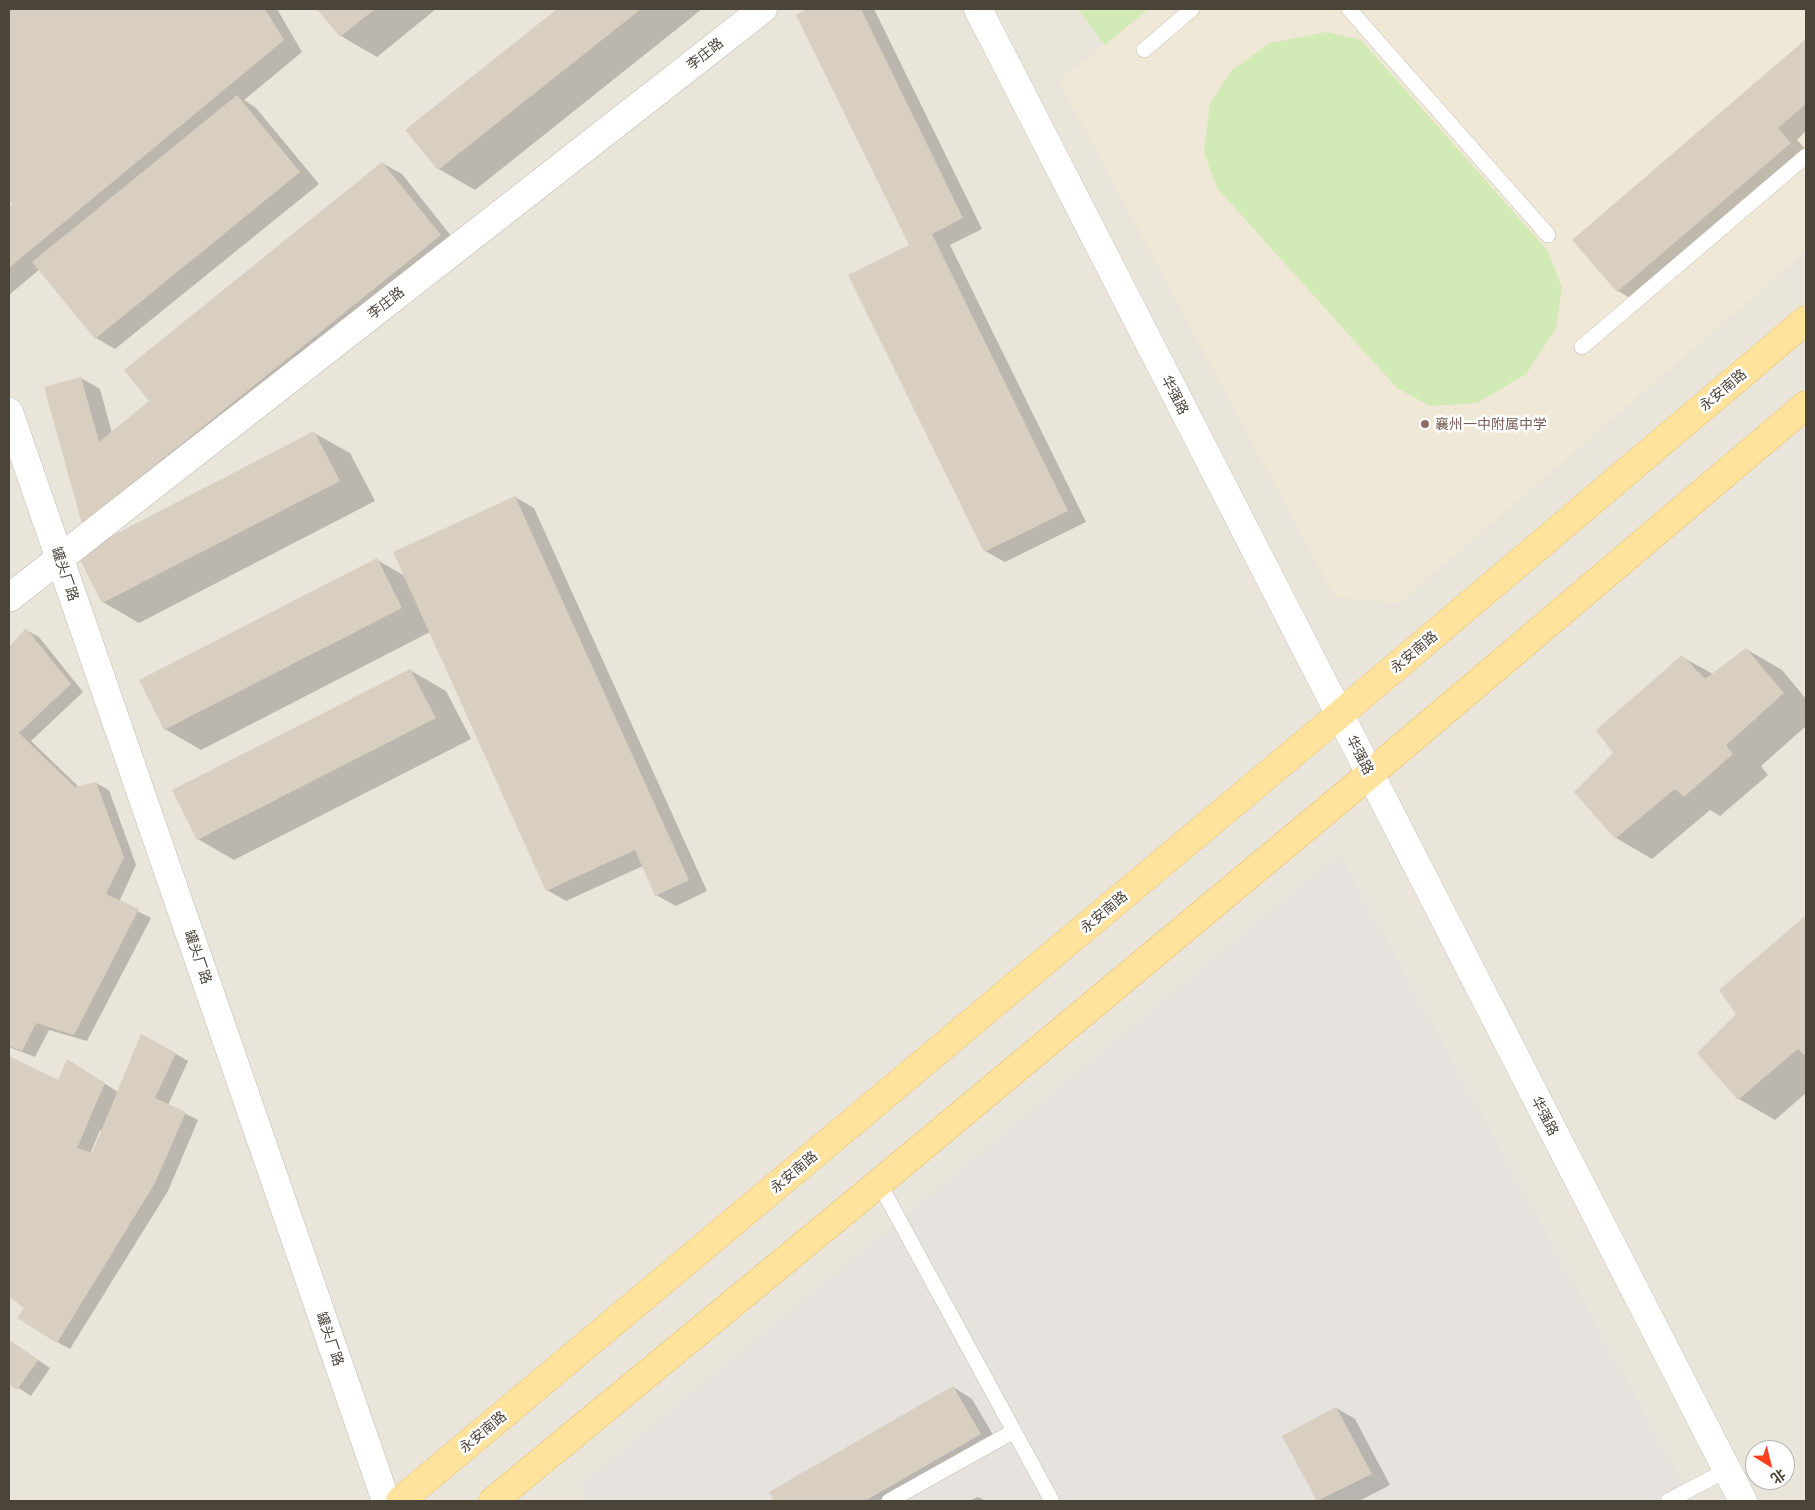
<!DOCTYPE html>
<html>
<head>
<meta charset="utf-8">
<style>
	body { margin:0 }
	#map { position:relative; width:1815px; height:1510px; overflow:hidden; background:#f6f3ec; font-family:Commissioner,"Noto Sans SC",sans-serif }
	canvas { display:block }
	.frame { position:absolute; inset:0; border:10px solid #4b4439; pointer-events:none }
	.north { position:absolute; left:1745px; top:1440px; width:50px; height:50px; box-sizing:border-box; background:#fff; border:1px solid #b7b4b0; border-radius:50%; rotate:144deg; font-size:14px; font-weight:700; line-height:20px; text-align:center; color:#4b4439 }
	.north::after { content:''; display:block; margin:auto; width:18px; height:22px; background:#fc3f1d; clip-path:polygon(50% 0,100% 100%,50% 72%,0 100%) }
</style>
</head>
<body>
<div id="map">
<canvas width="1815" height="1510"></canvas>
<div class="frame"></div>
<div class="north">北</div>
</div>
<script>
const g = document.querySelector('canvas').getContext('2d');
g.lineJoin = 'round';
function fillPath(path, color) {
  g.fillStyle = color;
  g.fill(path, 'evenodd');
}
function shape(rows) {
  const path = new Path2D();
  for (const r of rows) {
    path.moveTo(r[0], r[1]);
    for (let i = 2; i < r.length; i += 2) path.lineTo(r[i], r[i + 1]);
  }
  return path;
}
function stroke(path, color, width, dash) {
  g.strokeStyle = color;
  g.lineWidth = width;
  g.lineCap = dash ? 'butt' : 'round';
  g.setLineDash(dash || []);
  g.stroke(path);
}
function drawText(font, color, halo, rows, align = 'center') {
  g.font = font + ' Commissioner,"Noto Sans SC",sans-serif';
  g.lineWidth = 5;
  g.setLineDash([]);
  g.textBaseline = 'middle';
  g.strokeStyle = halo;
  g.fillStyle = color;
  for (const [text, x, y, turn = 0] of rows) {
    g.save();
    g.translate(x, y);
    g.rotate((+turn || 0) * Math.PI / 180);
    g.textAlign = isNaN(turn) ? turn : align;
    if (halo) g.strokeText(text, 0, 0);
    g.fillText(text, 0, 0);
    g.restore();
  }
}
const residential = shape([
	[9,9,1806,9,1806,1501,9,1501],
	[1755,1450,1785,1450,1785,1480,1755,1480]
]);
const industrial = shape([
	[1340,854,1693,1501,587,1501,580,1485]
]);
const education = shape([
	[1148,9,1806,9,1806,251,1399,603,1335,597,1059,81]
]);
const green = shape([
	[1078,9,1148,9,1105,45],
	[1326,32,1361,40,1548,251,1562,288,1556,328,1526,374,1477,403,1430,406,1397,388,1217,188,1204,152,1210,104,1232,70,1270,43]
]);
const shadow = shape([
	[9,9,277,9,302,52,244,100,256,108,319,184,115,349,96,338,40,269,9,295,9,210,14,205,9,198],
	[319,9,436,9,377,57,341,36],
	[559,9,702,9,475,190,439,169,407,130],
	[810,9,874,9,982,229,950,245,1086,522,1005,562,985,551,911,246,797,15],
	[1806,40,1806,131,1797,140,1806,150,1637,302,1618,291,1573,240],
	[382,163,402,174,459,246,102,534,81,378,100,389,112,433,151,401],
	[314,433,350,453,375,501,139,623,103,602],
	[515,497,534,508,707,891,676,906,656,895,643,866,566,901,547,890,430,632,201,750,165,729,377,560,405,576],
	[26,630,39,637,83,692,31,741,79,787,96,783,109,790,136,865,119,902,151,918,87,1041,49,1030,35,1057,9,1047,9,649],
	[1746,649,1782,670,1806,699,1806,726,1761,766,1768,775,1720,816,1710,810,1652,859,1616,838,1576,792,1615,753,1682,657,1713,674],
	[410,670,446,691,471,739,234,860,198,839],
	[1805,917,1806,918,1806,1093,1775,1120,1739,1099,1738,1014],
	[176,1054,188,1061,168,1105,198,1120,168,1191,70,1349,57,1342,26,1307,9,1295,9,1058,59,1081,80,1068,118,1092],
	[100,1130,102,1131,93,1155,90,1154],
	[9,1340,50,1368,31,1396,9,1382],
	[953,1387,972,1399,999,1445,903,1501,776,1501,771,1493],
	[1336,1408,1355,1419,1390,1485,1359,1501,1319,1501,1284,1436],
	[978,1497,986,1501,969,1501]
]);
const building = shape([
	[9,9,265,9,284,40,9,268,9,208,12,205,9,200],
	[317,9,375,9,340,37],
	[557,9,641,9,438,170,405,130],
	[807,9,861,9,963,218,932,234,1068,511,984,552,848,275,909,245,796,15],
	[1806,39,1806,104,1778,128,1791,143,1617,292,1572,240],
	[237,95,300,172,95,339,32,262],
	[382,162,441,235,82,524,44,387,81,377,99,442,149,401,124,370],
	[314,431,340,481,102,603,77,554],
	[515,496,689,880,655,896,635,850,546,891,393,552],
	[377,558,402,608,164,730,139,680],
	[26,628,71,684,19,733,75,787,96,782,124,857,106,894,139,909,74,1035,36,1023,22,1051,9,1046,9,647],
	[1746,648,1784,693,1726,745,1733,754,1684,797,1675,789,1615,839,1574,792,1613,753,1596,730,1682,655,1705,679],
	[410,669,436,718,197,840,172,790],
	[1805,916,1806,917,1806,1057,1798,1049,1738,1100,1697,1053,1736,1014,1719,990],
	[141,1034,176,1053,155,1098,186,1112,155,1183,57,1343,17,1318,24,1308,9,1297,9,1056,58,1080,67,1059,105,1083,77,1148,92,1153],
	[9,1340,38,1360,17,1390,9,1384],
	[953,1386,981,1434,865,1501,774,1501,769,1492],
	[1336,1407,1372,1474,1317,1501,1282,1436]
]);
const service = shape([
	[1349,9,1548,235],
	[1144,50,1192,9],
	[1582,347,1806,156],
	[879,1183,1052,1501],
	[889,1501,1014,1431],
	[1668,1501,1727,1470]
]);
const minor = shape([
	[9,412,386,1501],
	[9,598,763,9]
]);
const tertiary = shape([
	[978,9,1743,1501]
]);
const primary = shape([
	[400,1501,1339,715,1806,320],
	[493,1501,879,1183,1369,775,1806,405]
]);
const markers = [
	[1425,424,5,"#8d6e63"]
];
const streetNames = [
	["李庄路",705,54,-38],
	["李庄路",386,303,-38],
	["永安南路",1723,390,-40],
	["华强路",1175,395,63],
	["罐头厂路",65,574,71],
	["永安南路",1414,652,-40],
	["华强路",1360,755,63],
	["永安南路",1104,912,-40],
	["罐头厂路",198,957,71],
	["华强路",1545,1116,63],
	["永安南路",794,1172,-40],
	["罐头厂路",330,1339,71],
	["永安南路",483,1432,-40]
];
const educationNames = [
	["襄州一中附属中学",1435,424]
];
fillPath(residential, '#eae5da');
fillPath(industrial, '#e6e2dd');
fillPath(education, '#efe8d6');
fillPath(green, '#d2eab5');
fillPath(shadow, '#0003');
fillPath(building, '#d8cfc1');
stroke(service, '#c2bbae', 16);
stroke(minor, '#c2bbae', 29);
stroke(tertiary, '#c2bbae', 29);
stroke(primary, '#e6c16a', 29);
stroke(service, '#fff', 15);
stroke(minor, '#fff', 28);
stroke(tertiary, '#fff', 28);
stroke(primary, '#ffe39c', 28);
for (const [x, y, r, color] of markers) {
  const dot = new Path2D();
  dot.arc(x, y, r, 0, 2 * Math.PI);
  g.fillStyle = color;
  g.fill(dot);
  stroke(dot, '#fff', 2);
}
drawText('14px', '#4b4439', '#fff', streetNames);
drawText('14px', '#785e54', '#fff', educationNames, 'left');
</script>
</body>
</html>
